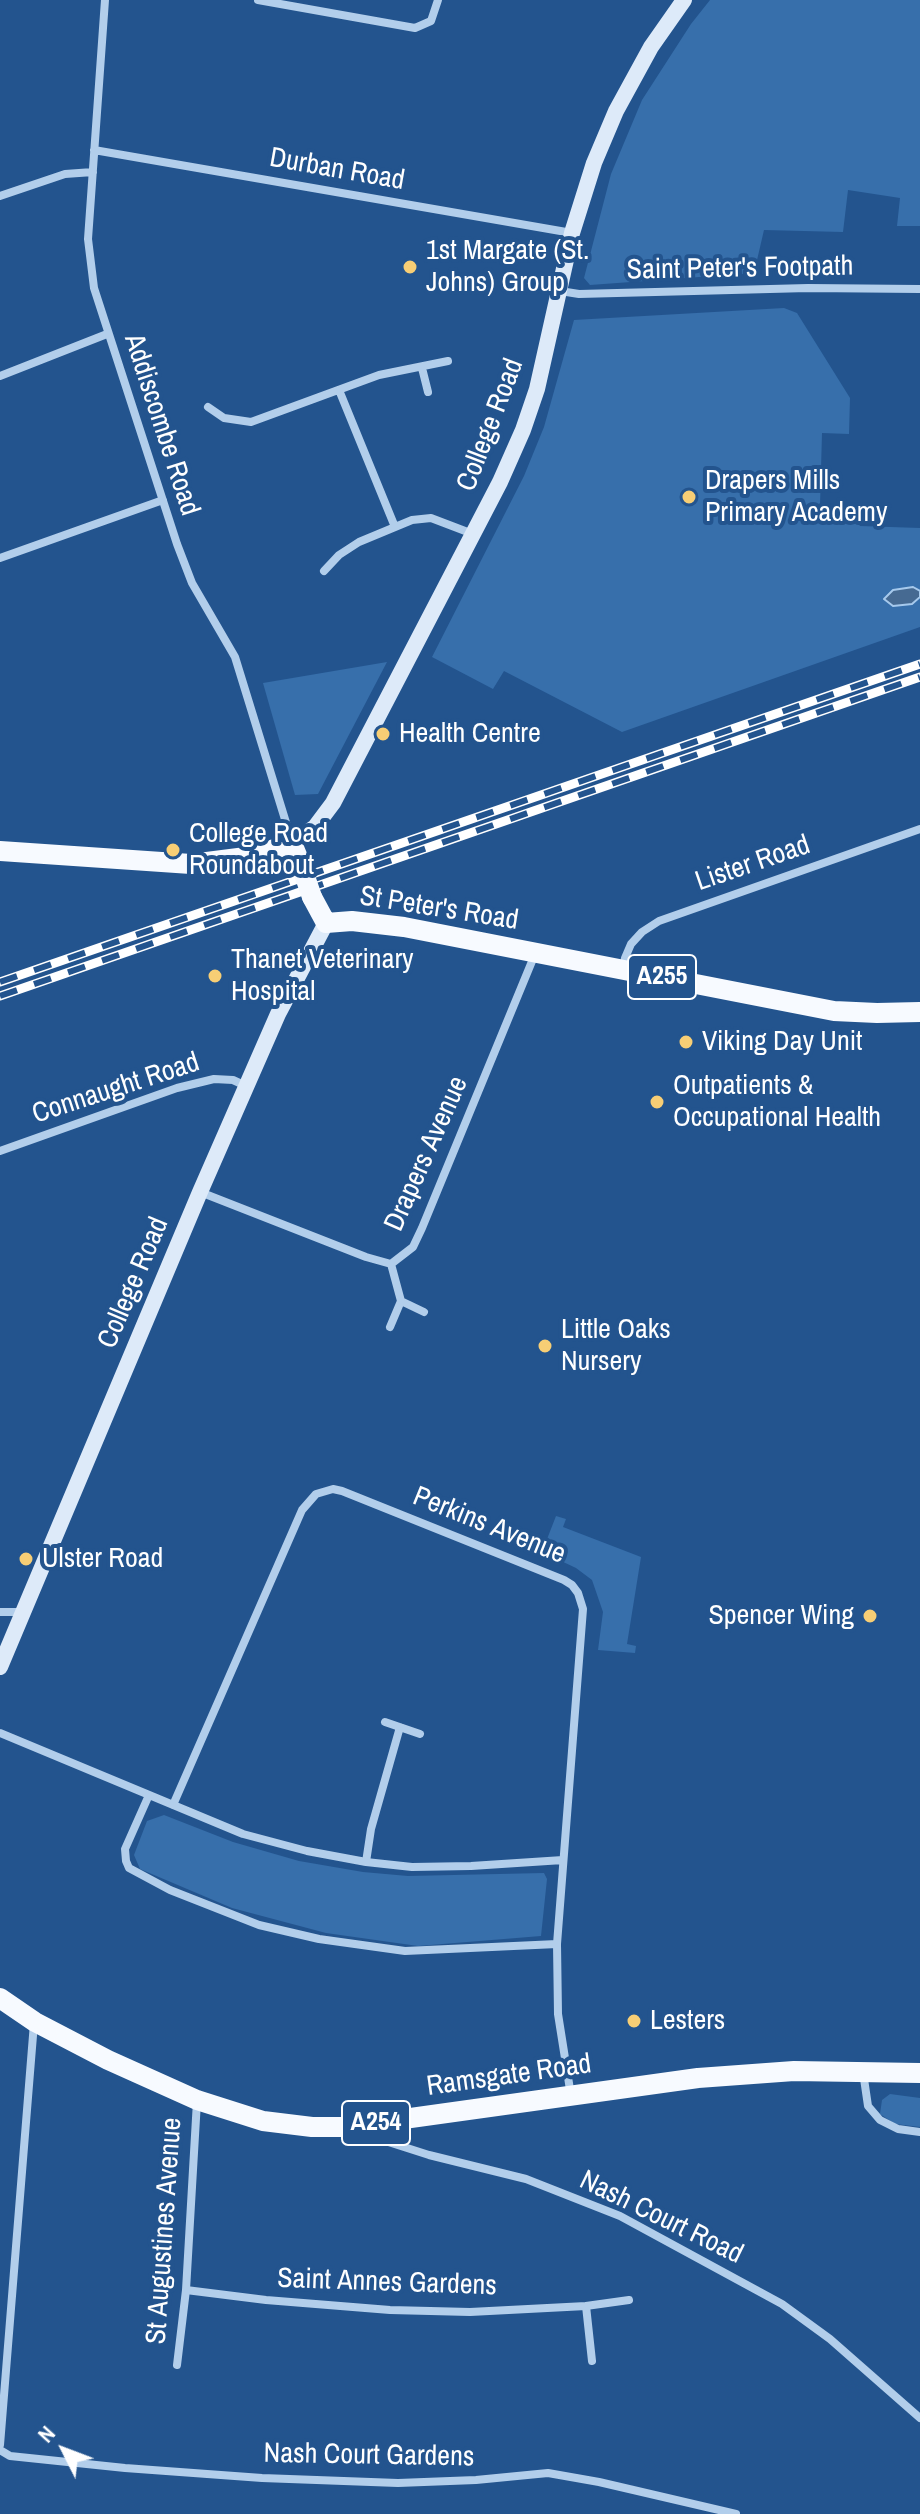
<!DOCTYPE html>
<html>
<head>
<meta charset="utf-8">
<style>
	body { margin:0 }
	#map { position:relative; width:920px; height:2514px; overflow:hidden; background:#23548e; font-family:"Archivo Narrow",sans-serif }
	canvas { display:block }
	.north { position:absolute; left:24px; top:2410px; width:80px; height:80px; -webkit-text-stroke:6px #23548e; paint-order:stroke; rotate:312deg; font-size:22px; font-weight:700; line-height:32px; text-align:center; color:#fff }
	.north::after { content:''; display:block; margin:auto; width:28px; height:36px; background:#fff; clip-path:polygon(50% 0,100% 100%,50% 72%,0 100%) }
</style>
</head>
<body>
<div id="map">
<canvas width="920" height="2514"></canvas>
<div class="north">N</div>
</div>
<script>
const g = document.querySelector('canvas').getContext('2d');
g.lineJoin = 'round';
function fillPath(path, color) {
  g.fillStyle = color;
  g.fill(path, 'evenodd');
}
function shape(rows) {
  const path = new Path2D();
  for (const r of rows) {
    path.moveTo(r[0], r[1]);
    for (let i = 2; i < r.length; i += 2) path.lineTo(r[i], r[i + 1]);
  }
  return path;
}
function stroke(path, color, width, dash) {
  g.strokeStyle = color;
  g.lineWidth = width;
  g.lineCap = dash ? 'butt' : 'round';
  g.setLineDash(dash || []);
  g.stroke(path);
}
function drawText(font, color, halo, rows, align = 'center') {
  g.font = font + ' "Archivo Narrow",sans-serif';
  g.lineWidth = 8;
  g.setLineDash([]);
  g.textBaseline = 'middle';
  g.strokeStyle = halo;
  g.fillStyle = color;
  for (const [text, x, y, turn = 0] of rows) {
    g.save();
    g.translate(x, y);
    g.rotate((+turn || 0) * Math.PI / 180);
    g.textAlign = isNaN(turn) ? turn : align;
    if (halo) g.strokeText(text, 0, 0);
    g.fillText(text, 0, 0);
    g.restore();
  }
}
const green = shape([
	[710,0,920,0,920,226,897,226,900,198,848,190,843,232,764,230,754,273,590,285,584,278,611,174,642,100,691,24],
	[784,308,797,313,850,398,849,434,822,433,820,506,847,508,860,526,920,528,920,627,622,732,504,671,493,689,432,657,524,476,544,427,574,320],
	[387,662,318,794,295,795,263,683],
	[556,1516,566,1519,563,1527,641,1557,627,1644,636,1646,635,1653,598,1650,603,1612,592,1580,576,1568,542,1552],
	[164,1815,233,1842,299,1861,363,1872,408,1876,544,1873,547,1879,541,1936,418,1946,326,1933,232,1908,140,1869,134,1855,147,1821],
	[890,2094,920,2098,920,2127,895,2124,880,2114,882,2100]
]);
const water = shape([
	[913,587,920,591,920,597,912,604,893,606,884,599,893,590,913,587]
]);
const street = shape([
	[105,0,88,239,94,288,177,544,192,583,235,657,292,842],
	[258,0,415,28,431,21,438,0],
	[94,150,572,233],
	[0,196,65,174,93,172],
	[560,291,579,294,808,288,920,289],
	[422,368,428,392],
	[0,376,107,334],
	[339,390,395,527],
	[208,407,224,418,251,422,379,375,448,361],
	[0,558,163,500],
	[324,571,339,555,359,542,412,520,431,518,473,534],
	[623,969,625,958,631,944,642,932,659,921,920,829],
	[0,1151,177,1088,214,1079,233,1080,246,1086],
	[200,1192,366,1257,391,1264,413,1247,422,1228,535,954],
	[391,1264,401,1301],
	[390,1327,401,1301,424,1312],
	[0,1612,23,1612],
	[385,1722,420,1734],
	[0,1733,243,1834,307,1851,366,1862,412,1867,471,1866,563,1860],
	[149,1795,125,1849,126,1861,129,1868,170,1890,259,1925,319,1939,405,1951,557,1944],
	[173,1805,302,1510,316,1494,333,1489,342,1491,564,1580,572,1585,578,1593,583,1609,557,1944,558,2014,571,2096],
	[366,1862,371,1829,400,1727],
	[863,2072,868,2106,880,2120,898,2129,920,2132],
	[354,2131,429,2155,526,2179,620,2216,782,2304,830,2339,920,2418],
	[186,2290,266,2300,390,2310,470,2312,586,2306],
	[592,2361,586,2306,629,2300],
	[177,2365,186,2290,197,2101],
	[0,2445,34,2023],
	[0,2450,10,2456,125,2468,262,2478,398,2483,476,2480,548,2473,599,2482,736,2514]
]);
const secondary = shape([
	[292,843,315,827,333,803,500,482,523,430,537,389,572,233,594,163,616,111,651,47,684,0],
	[0,1667,200,1192,278,1014,326,923]
]);
const primary = shape([
	[0,851,191,864,254,856,292,843,301,865],
	[312,897,326,923,352,921,404,927,834,1011,877,1013,920,1012],
	[0,1998,35,2022,108,2060,197,2100,263,2121,312,2127,346,2127,698,2078,794,2071,920,2073]
]);
const rail = shape([
	[0,982,920,664],
	[0,996,920,677]
]);
const primaryBridge = shape([
	[301,865,312,897]
]);
const markers = [
	[410,267,8,"#f7ce75"],
	[689,497,8,"#f7ce75"],
	[383,734,8,"#f7ce75"],
	[173,850,8,"#f7ce75"],
	[215,976,8,"#f7ce75"],
	[686,1042,8,"#f7ce75"],
	[657,1102,8,"#f7ce75"],
	[545,1346,8,"#f7ce75"],
	[26,1559,8,"#f7ce75"],
	[870,1616,8,"#f7ce75"],
	[634,2021,8,"#f7ce75"]
];
const shields = [
	[662,977,68],
	[376,2123,68]
];
const shieldNames = [
	["A255",662,977],
	["A254",376,2123]
];
const streetNames = [
	["Durban Road",337,170,10],
	["Saint Peter's Footpath",740,269,-1],
	["Addiscombe Road",161,425,72],
	["College Road",491,425,-69],
	["Lister Road",753,864,-19],
	["St Peter's Road",439,909,9],
	["Connaught Road",116,1089,-18],
	["Drapers Avenue",427,1154,-66],
	["College Road",134,1283,-67],
	["Perkins Avenue",489,1526,22],
	["Ramsgate Road",509,2076,-8],
	["Nash Court Road",661,2218,26],
	["St Augustines Avenue",165,2231,-86],
	["Saint Annes Gardens",387,2283,2],
	["Nash Court Gardens",369,2456,1]
];
const poiNames = [
	["1st Margate (St.",426,251],
	["Johns) Group",426,283],
	["Drapers Mills",705,481],
	["Primary Academy",705,513],
	["Health Centre",399,734],
	["College Road",189,834],
	["Roundabout",189,866],
	["Thanet Veterinary",231,960],
	["Hospital",231,992],
	["Viking Day Unit",702,1042],
	["Outpatients &",673,1086],
	["Occupational Health",673,1118],
	["Little Oaks",561,1330],
	["Nursery",561,1362],
	["Ulster Road",42,1559],
	["Spencer Wing",854,1616,"right"],
	["Lesters",650,2021]
];
fillPath(green, '#376fab');
fillPath(water, '#466a92');
stroke(water, '#a6c9ec', 2);
stroke(street, '#b2ceeb', 8);
stroke(secondary, '#ddeaf9', 16);
stroke(primary, '#f7faff', 20);
stroke(rail, '#fff', 9);
stroke(rail, '#23548e', 6, [18]);
stroke(primaryBridge, '#f7faff', 20);
for (const [x, y, r, color] of markers) {
  const dot = new Path2D();
  dot.arc(x, y, r, 0, 2 * Math.PI);
  g.fillStyle = color;
  g.fill(dot);
  stroke(dot, '#23548e', 3);
}
for (const [x, y, w] of shields) {
  const box = new Path2D();
  box.roundRect(x - w / 2, y - 22, w, 44, 6);
  g.fillStyle = '#23548e';
  g.fill(box);
  stroke(box, '#fff', 2);
}
drawText('bold 26px', '#fff', null, shieldNames);
drawText('28px', '#fff', '#23548e', streetNames);
drawText('28px', '#fff', '#23548e', poiNames, 'left');
</script>
</body>
</html>
